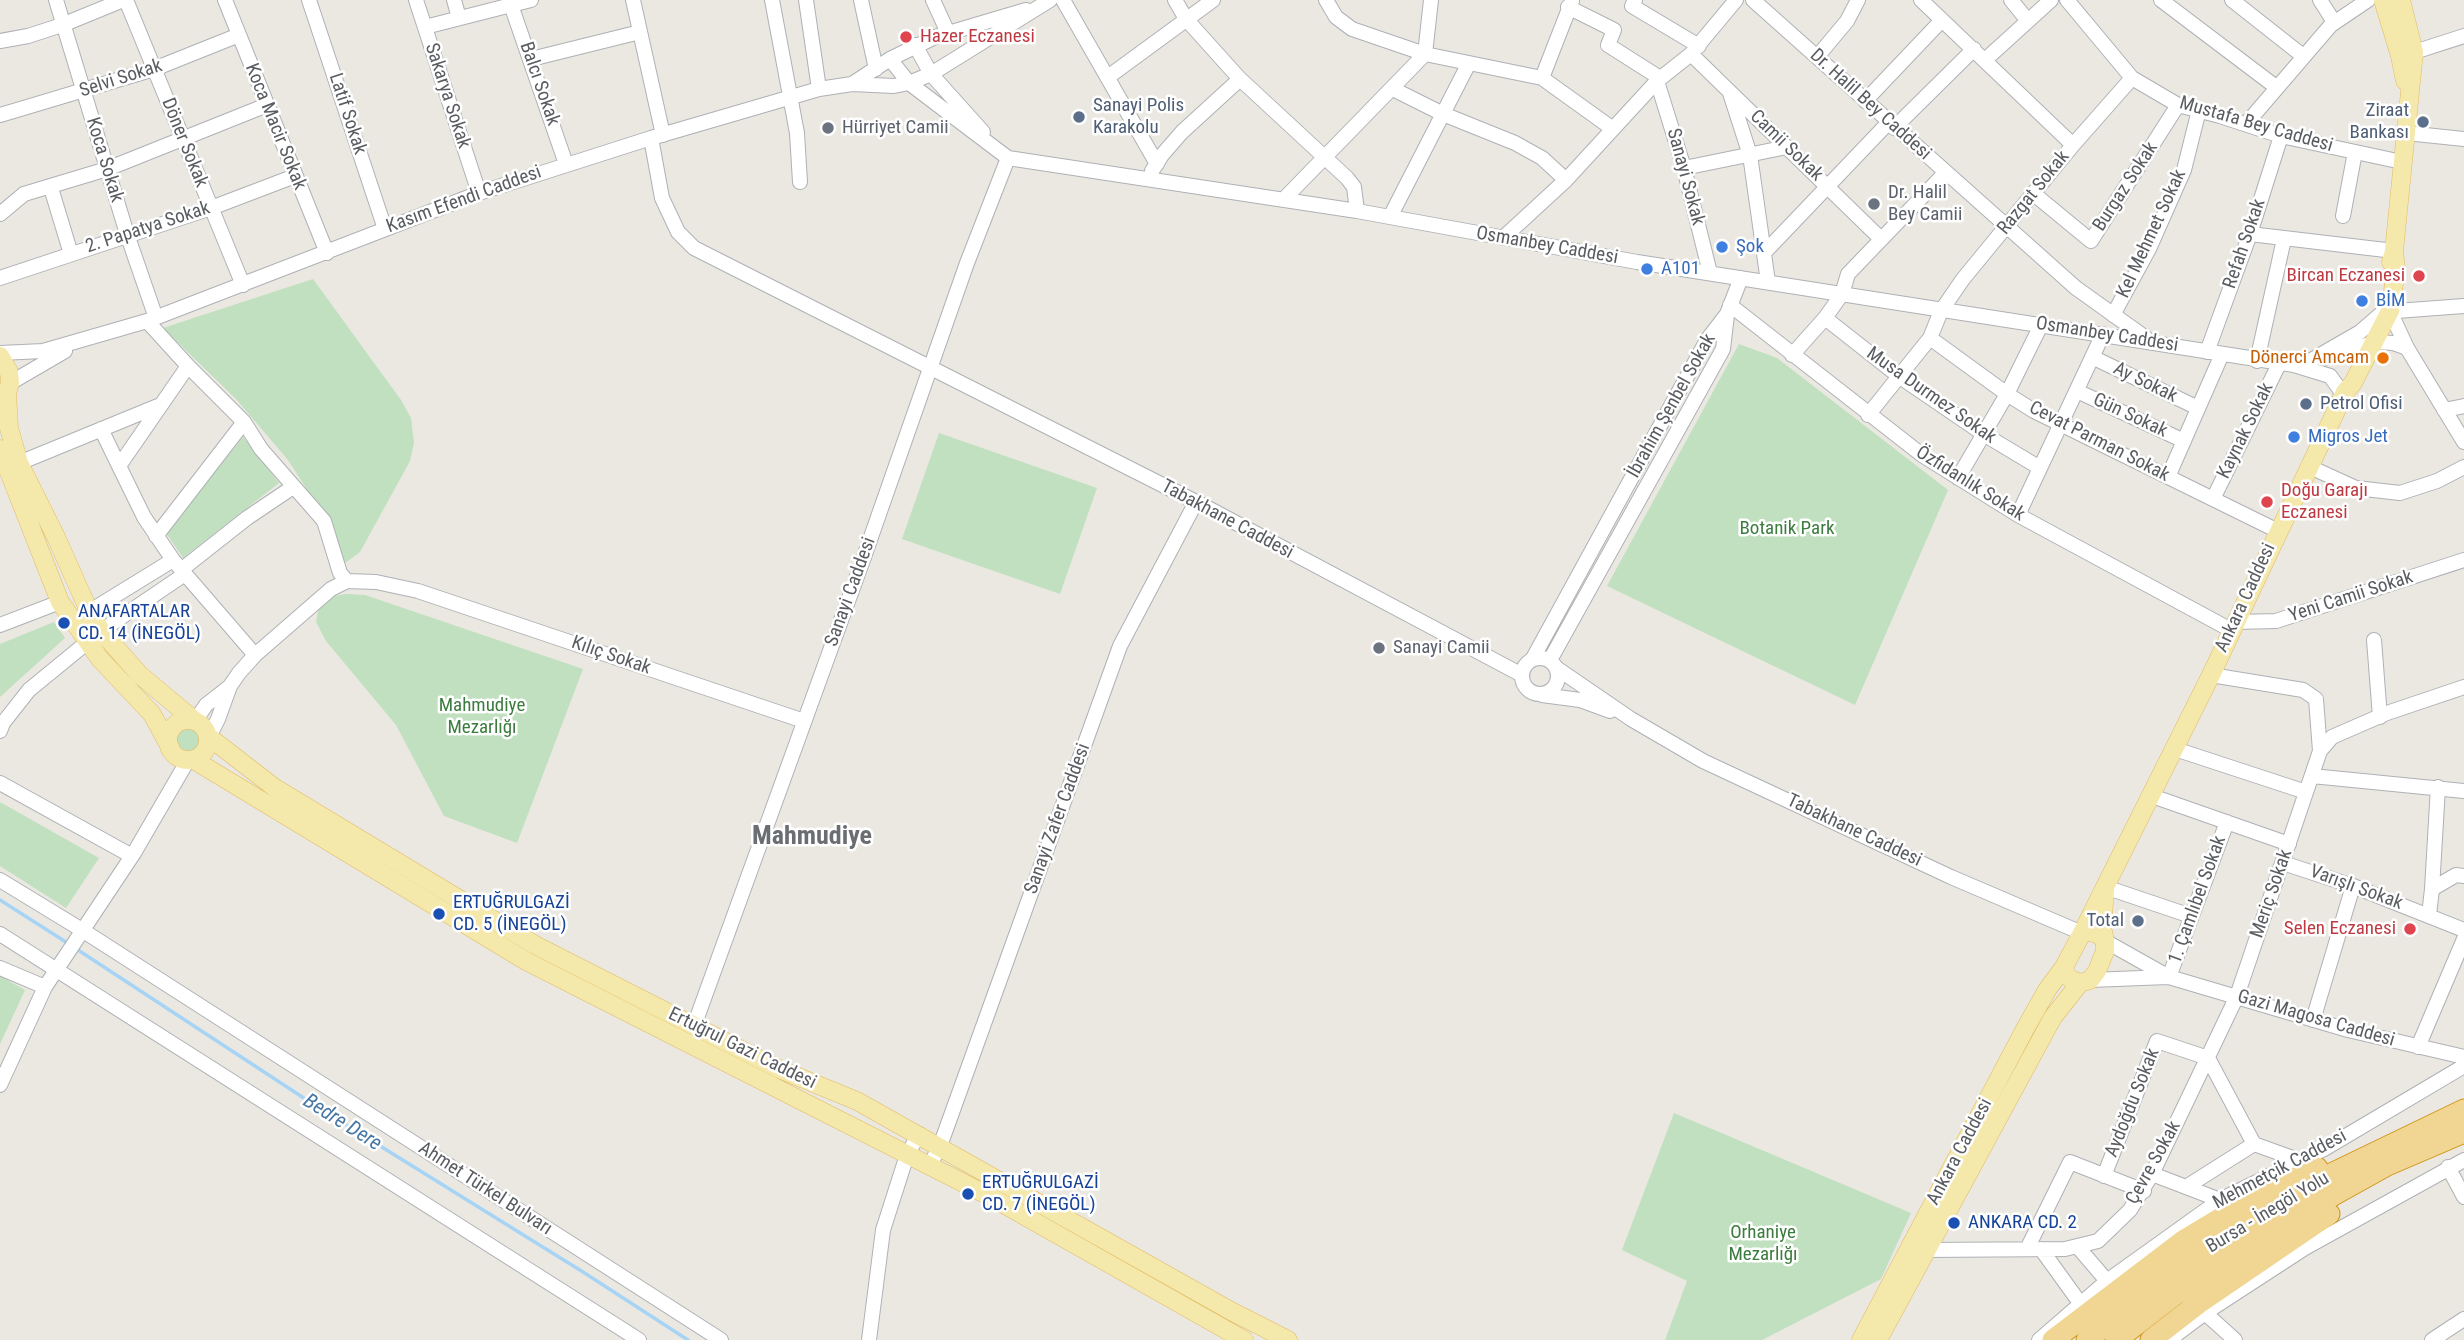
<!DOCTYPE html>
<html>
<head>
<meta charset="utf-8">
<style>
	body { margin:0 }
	canvas { display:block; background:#eae8e1 }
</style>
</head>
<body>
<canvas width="2464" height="1340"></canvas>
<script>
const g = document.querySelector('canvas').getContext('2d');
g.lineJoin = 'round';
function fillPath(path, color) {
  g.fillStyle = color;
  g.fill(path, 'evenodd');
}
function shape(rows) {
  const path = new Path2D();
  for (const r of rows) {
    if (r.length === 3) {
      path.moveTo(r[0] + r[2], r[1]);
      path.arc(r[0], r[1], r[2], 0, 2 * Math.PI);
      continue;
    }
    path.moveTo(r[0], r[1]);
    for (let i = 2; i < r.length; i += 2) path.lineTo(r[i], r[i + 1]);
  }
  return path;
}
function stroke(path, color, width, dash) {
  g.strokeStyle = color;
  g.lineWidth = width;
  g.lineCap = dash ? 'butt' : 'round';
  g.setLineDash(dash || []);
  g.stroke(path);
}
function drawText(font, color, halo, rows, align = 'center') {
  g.font = font + ' "Roboto Condensed",sans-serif';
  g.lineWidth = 5;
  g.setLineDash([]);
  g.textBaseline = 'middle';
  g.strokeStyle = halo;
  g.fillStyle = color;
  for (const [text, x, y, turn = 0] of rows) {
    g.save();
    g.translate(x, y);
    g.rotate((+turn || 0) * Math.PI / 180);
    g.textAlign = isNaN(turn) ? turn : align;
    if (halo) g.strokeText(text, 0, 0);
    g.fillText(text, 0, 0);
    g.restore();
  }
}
const green = shape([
	[313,279,401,400,411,418,414,443,410,461,360,552,344,564,338,543,326,519,288,460,236,399,163,328],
	[1739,344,1777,358,1948,490,1855,705,1607,586],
	[939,433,1097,488,1060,594,902,539],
	[243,437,279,483,183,558,166,533],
	[345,594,365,595,583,669,517,843,444,816,396,725,326,641,316,622,319,607,331,597],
	[54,622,65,638,0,697,0,644],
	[188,740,12],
	[0,802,99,858,66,908,0,866],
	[0,976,25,990,0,1044],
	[1674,1113,1911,1213,1881,1279,1762,1340,1665,1340,1687,1281,1622,1250]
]);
const stream = shape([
	[0,900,69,944],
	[75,948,319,1108,583,1272,688,1340]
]);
const minor = shape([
	[56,0,127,234,156,318],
	[126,0,243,285],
	[225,0,327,253],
	[309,0,385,229],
	[416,0,479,193],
	[454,0,459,18],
	[633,0,663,135],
	[772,0,797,133,800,182],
	[806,0,819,89],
	[861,0,876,69],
	[933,0,948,33],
	[1063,0,1157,164],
	[1175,0,1186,19,1239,78,1347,178,1354,187,1357,211],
	[1326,0,1336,17,1352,29,1425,54,1542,78,1613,129],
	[1635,0,1632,6,1699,46],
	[1753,0,2076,288,2146,338],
	[1921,0,2073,145],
	[2011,0,2028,21],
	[2067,0,2132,78,2178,105,2220,116,2281,136,2402,162],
	[2161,0,2276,87],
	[2232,0,2303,56],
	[2320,0,2334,22],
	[511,5,566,164],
	[1568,7,1614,30,1608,45,1660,78],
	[425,27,531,0],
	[0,41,28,36,62,25,123,0],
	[915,45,931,74,983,132],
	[1425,54,1431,0],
	[1691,54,1881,239],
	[2405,55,2464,36],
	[1817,57,1847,21,1858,0],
	[531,59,640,32],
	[890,59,909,83,1008,158,1357,211,1637,262,2294,365,2330,376,2341,391,2340,403],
	[1985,60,2051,0],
	[1108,77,1213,0],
	[1542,78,1572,1],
	[1657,81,1684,168,1710,273],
	[852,84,890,59,935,37,1026,10],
	[1393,89,1443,114,1515,143,1542,158,1566,180],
	[1730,93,1750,155,1768,282],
	[1865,101,1942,20],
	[0,115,154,69,239,35],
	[2246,124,2331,25,2368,0],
	[1894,128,1974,49],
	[2406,133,2464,139],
	[651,138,662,198,678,232,694,248,1204,506,1522,675],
	[1684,168,1787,147],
	[1152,171,1162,155,1182,132,1240,79],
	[51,188,71,254],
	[2034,194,2091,241,2178,105],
	[1283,200,1425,54],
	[0,214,24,194,107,169,267,105],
	[2343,216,2355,152],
	[1390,217,1469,63],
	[2250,234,2394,251],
	[1503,238,1566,180,1657,81,1691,54,1736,0],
	[1764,253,1889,122],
	[0,278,211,208,295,176],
	[1730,305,1922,455,2018,515,2231,630],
	[2390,311,2407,348,2464,442],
	[2113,315,2149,249,2184,170,2199,110],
	[1825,318,1900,377,1985,435,2040,468],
	[147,321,188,366,244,422,261,449,324,521,340,573,347,581],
	[1930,338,2007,394,2034,411,2278,531],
	[2207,352,2250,234,2281,136],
	[0,353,43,351,147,321,479,193,651,138,819,89,852,84,894,86,909,83,931,74,1050,0],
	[1792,355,1825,318,1842,294,1848,274,1945,173],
	[2092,357,2198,408],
	[2326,358,2376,342,2393,343,2407,348],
	[2257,361,2284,239],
	[2308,362,2360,332,2383,312,2464,306],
	[188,366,119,466,144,517,173,560,255,655],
	[10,383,65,351],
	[2077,391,2184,441],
	[2444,410,2464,406],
	[1868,415,1930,338,1941,311,1963,279,2073,145,2132,78],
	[101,429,119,466],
	[19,463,158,406],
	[2310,467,2356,488,2400,493,2437,481,2464,467],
	[2168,477,2222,354],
	[1958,478,2007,394,2041,325],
	[2213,499,2279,364],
	[2018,515,2103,334],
	[156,536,244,422],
	[181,570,247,518,293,487],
	[82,616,173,560],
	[2235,622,2276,621,2464,560],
	[0,625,60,602],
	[2374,640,2380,717],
	[1540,676,18],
	[1532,660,1707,340,1727,314,1741,278],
	[1550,660,1723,349,1727,315],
	[1558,669,1631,719,1703,761,1951,877,2082,933],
	[1542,695,1580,700,1610,711],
	[195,721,206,705,229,687],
	[0,731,3,723,29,690,101,631,185,574],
	[209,737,218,719,230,686,239,673,255,655,331,589,347,581,376,582,418,591,804,721],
	[2175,749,2306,792],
	[2320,751,2332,737,2387,713,2464,687],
	[2312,776,2464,791],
	[0,783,132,856],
	[2152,796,2289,844],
	[2283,863,2353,886,2464,930],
	[0,880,82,930,721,1340],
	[2105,887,2191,916],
	[2432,889,2438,787],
	[2429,915,2432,889,2456,875,2464,876],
	[0,934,639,1340],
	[2105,941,2169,977,2348,1030,2464,1057],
	[0,968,45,987],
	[2169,977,2227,822],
	[2090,980,2168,977],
	[2313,1020,2353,886],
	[694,1026,864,557,967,263,1008,158],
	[2418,1047,2464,939],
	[0,1085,45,987,134,853,188,760],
	[2254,1144,2301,1161],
	[930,1165,940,1146,1120,646,1196,502],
	[2448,1167,2464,1197],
	[2152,1174,2220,1200],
	[2104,1176,2157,1041,2208,1058,2254,1144,2186,1187],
	[2077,1246,2107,1281],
	[2027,1249,2070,1162,2144,1191],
	[2041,1249,2080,1303],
	[1926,1250,2065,1249,2098,1241,2130,1210,2152,1174,2237,996,2320,751,2316,699,2303,690,2211,675],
	[2205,1313,2235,1340],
	[869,1340,883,1230,907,1155,919,1134],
	[2039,1340,2107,1281,2220,1200,2324,1149,2464,1066],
	[2169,1340,2205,1313,2305,1248,2464,1160],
	[2432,1340,2464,1319]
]);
const major = shape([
	[2383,0,2400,56,2405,81],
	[2391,262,2394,251,2414,52,2401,0],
	[0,356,9,372,10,383,7,393,0,402],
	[7,393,9,428,19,463,56,537,89,611,101,631,140,675,195,721],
	[0,449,60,602,100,659,152,714,170,747],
	[188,740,20],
	[209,737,275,788,535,945,779,1069,857,1101,1231,1311,1288,1340],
	[194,760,526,961,991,1197,1244,1340],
	[2105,891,2102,927,2105,941],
	[2089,932,2098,934,2105,941,2105,951,2097,971,2090,980,2080,983,2072,980,2066,975,2064,967,2082,933,2089,932],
	[2082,933,2211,675,2345,392,2353,383,2390,311,2396,270,2394,251],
	[1861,1340,2025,1029,2047,990,2064,967],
	[1878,1340,2053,1017,2080,983]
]);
const highway = shape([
	[2053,1340,2183,1241,2258,1196,2317,1168],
	[2087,1340,2171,1273,2321,1179,2464,1110],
	[2116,1340,2177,1293,2333,1195,2387,1165,2464,1132],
	[2151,1340,2200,1302,2329,1214]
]);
const markers = [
	[906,37,7,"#e0444e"],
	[1079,117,7,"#5c6f8a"],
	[2423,122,7,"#5c6f8a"],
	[828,128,7,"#6b7280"],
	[1874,204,7,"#6b7280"],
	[1722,247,7,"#3f7fe0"],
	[1647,269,7,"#3f7fe0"],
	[2419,276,7,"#e0444e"],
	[2362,301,7,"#3f7fe0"],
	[2383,358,7,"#e8710a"],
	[2306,404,7,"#5c6f8a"],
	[2294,437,7,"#3f7fe0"],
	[2267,502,7,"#e0444e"],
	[64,623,7,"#1a4fb4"],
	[1379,648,7,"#6b7280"],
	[439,914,7,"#1a4fb4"],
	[2138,921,7,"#5c6f8a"],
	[2410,929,7,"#e0444e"],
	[968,1194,7,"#1a4fb4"],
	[1954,1223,7,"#1a4fb4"]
];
const healthNames = [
	["Hazer Eczanesi",920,37],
	["Bircan Eczanesi",2405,276,"right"],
	["Doğu Garajı",2281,491],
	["Eczanesi",2281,513],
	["Selen Eczanesi",2396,929,"right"]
];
const streetNames = [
	["Selvi Sokak",121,79,-18],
	["Balcı Sokak",539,84,71],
	["Sakarya Sokak",447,96,72],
	["Dr. Halil Bey Caddesi",1870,105,42],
	["Latif Sokak",347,114,72],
	["Mustafa Bey Caddesi",2256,125,16],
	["Koca Macir Sokak",275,127,68],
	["Döner Sokak",184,143,68],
	["Camii Sokak",1786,146,44],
	["Koca Sokak",104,160,73],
	["Sanayi Sokak",1685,177,75],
	["Burgaz Sokak",2126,187,-57],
	["Razgat Sokak",2034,193,-51],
	["Kasım Efendi Caddesi",464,200,-20],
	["2. Papatya Sokak",148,228,-18],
	["Kel Mehmet Sokak",2152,234,-65],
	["Refah Sokak",2245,244,-71],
	["Osmanbey Caddesi",1547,246,10],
	["Osmanbey Caddesi",2107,335,9],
	["Ay Sokak",2145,383,26],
	["Musa Durmez Sokak",1931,396,35],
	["İbrahim Şenbel Sokak",1672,406,-61],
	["Gün Sokak",2130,416,25],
	["Kaynak Sokak",2246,431,-64],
	["Cevat Parman Sokak",2099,442,27],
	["Özfidanlık Sokak",1970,484,32],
	["Tabakhane Caddesi",1227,520,28],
	["Sanayi Caddesi",851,592,-70],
	["Yeni Camii Sokak",2351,597,-18],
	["Ankara Caddesi",2246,598,-65],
	["Kılıç Sokak",611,656,19],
	["Sanayi Zafer Caddesi",1058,819,-70],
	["Tabakhane Caddesi",1854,831,25],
	["Varışlı Sokak",2356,888,20],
	["Meriç Sokak",2272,894,-71],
	["1. Çamlıbel Sokak",2198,900,-70],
	["Gazi Magosa Caddesi",2316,1019,16],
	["Ertuğrul Gazi Caddesi",742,1049,26],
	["Aydoğdu Sokak",2133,1103,-68],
	["Ankara Caddesi",1960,1152,-62],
	["Çevre Sokak",2154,1163,-61],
	["Mehmetçik Caddesi",2280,1170,-28],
	["Ahmet Türkel Bulvarı",485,1189,33],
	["Bursa - İnegöl Yolu",2268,1213,-31]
];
const serviceNames = [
	["Sanayi Polis",1093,106],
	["Karakolu",1093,128],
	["Ziraat",2409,111,"right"],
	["Bankası",2409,133,"right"],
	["Petrol Ofisi",2320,404],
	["Total",2124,921,"right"]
];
const worshipNames = [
	["Hürriyet Camii",842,128],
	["Dr. Halil",1888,193],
	["Bey Camii",1888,215],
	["Sanayi Camii",1393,648]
];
const shopNames = [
	["Şok",1736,247],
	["A101",1661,269],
	["BİM",2376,301],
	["Migros Jet",2308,437]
];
const foodNames = [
	["Dönerci Amcam",2369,358]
];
const parkNames = [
	["Botanik Park",1787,529],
	["Mahmudiye",482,706],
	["Mezarlığı",482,728],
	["Orhaniye",1763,1233],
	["Mezarlığı",1763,1255]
];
const transitNames = [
	["ANAFARTALAR",78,612],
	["CD. 14 (İNEGÖL)",78,634],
	["ERTUĞRULGAZİ",453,903],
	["CD. 5 (İNEGÖL)",453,925],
	["ERTUĞRULGAZİ",982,1183],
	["CD. 7 (İNEGÖL)",982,1205],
	["ANKARA CD. 2",1968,1223]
];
const waterNames = [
	["Bedre Dere",342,1123,32]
];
const districtNames = [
	["Mahmudiye",812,837]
];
fillPath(green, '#c0e0bf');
stroke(stream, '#a7d4f5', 3.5);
stroke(minor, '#aeb1b5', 16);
stroke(major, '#e0bb64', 19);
stroke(highway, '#d39419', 23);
stroke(minor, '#fff', 14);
stroke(major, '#f5e8ab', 18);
stroke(highway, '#f0d692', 21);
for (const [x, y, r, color] of markers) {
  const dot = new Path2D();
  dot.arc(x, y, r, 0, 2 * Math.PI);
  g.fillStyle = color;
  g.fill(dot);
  stroke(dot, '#fff', 2.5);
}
drawText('19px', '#be3a42', '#fff', healthNames, 'left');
drawText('19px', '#595c60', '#fff', streetNames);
drawText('19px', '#4e5e75', '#fff', serviceNames, 'left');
drawText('19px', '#5b616d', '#fff', worshipNames, 'left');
drawText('19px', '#366cbe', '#fff', shopNames, 'left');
drawText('19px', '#c56008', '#fff', foodNames, 'right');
drawText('19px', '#3c7c3e', '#fff', parkNames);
drawText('19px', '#164399', '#fff', transitNames, 'left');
drawText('italic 21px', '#4777a4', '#fff', waterNames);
drawText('bold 26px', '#6a6e72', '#fff', districtNames);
</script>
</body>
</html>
